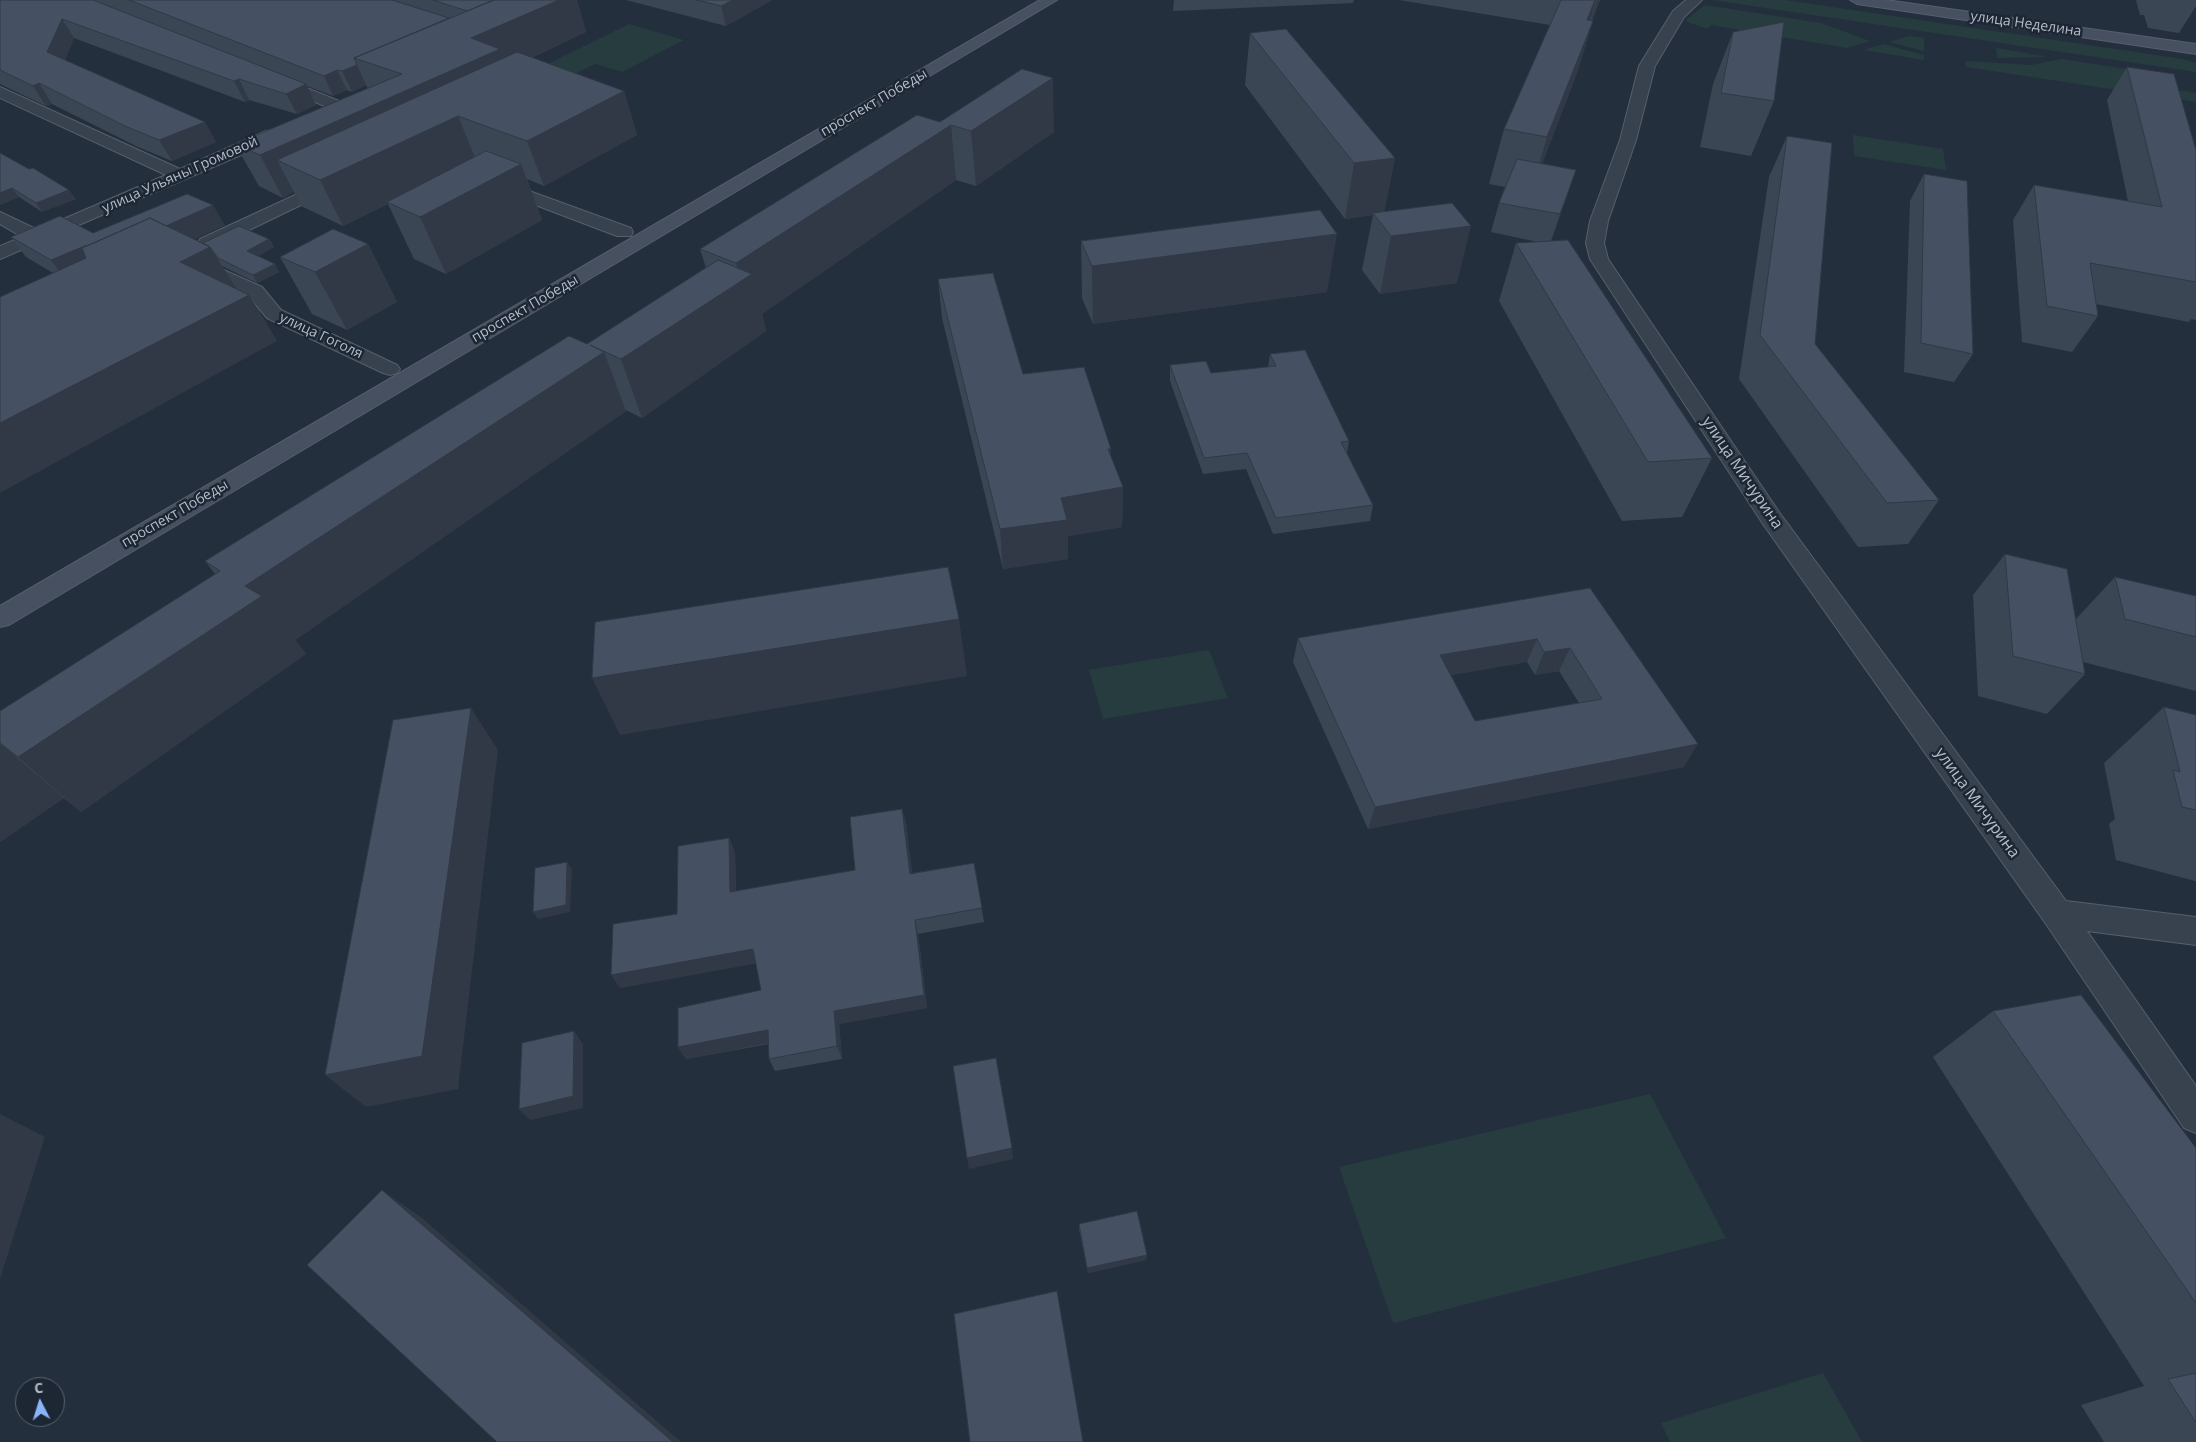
<!DOCTYPE html>
<html>
<head>
<meta charset="utf-8">
<style>
	body { margin:0 }
	#map { position:relative; width:2196px; height:1442px; overflow:hidden; background:#242f3e; font-family:"Open Sans",sans-serif }
	canvas { display:block }
	.north { position:absolute; left:15px; top:1377px; width:50px; height:50px; box-sizing:border-box; background:#1d2633; border:1px solid #59626f; border-radius:50%; rotate:355deg; font-size:14px; font-weight:700; line-height:20px; text-align:center; color:#b4bcc9 }
	.north::after { content:''; display:block; margin:auto; width:18px; height:22px; background:#8ab4f8; clip-path:polygon(50% 0,100% 100%,50% 72%,0 100%) }
</style>
</head>
<body>
<div id="map">
<canvas width="2196" height="1442"></canvas>
<div class="north">С</div>
</div>
<script>
const g = document.querySelector('canvas').getContext('2d');
g.lineJoin = 'round';
function fillPath(path, color) {
  g.fillStyle = color;
  g.fill(path, 'evenodd');
}
function shape(rows) {
  const path = new Path2D();
  for (const r of rows) {
    path.moveTo(r[0], r[1]);
    for (let i = 2; i < r.length; i += 2) path.lineTo(r[i], r[i + 1]);
  }
  return path;
}
function stroke(path, color, width, dash) {
  g.strokeStyle = color;
  g.lineWidth = width;
  g.lineCap = dash ? 'butt' : 'round';
  g.setLineDash(dash || []);
  g.stroke(path);
}
function drawText(font, color, halo, rows, align = 'center') {
  g.font = font + ' "Open Sans",sans-serif';
  g.lineWidth = 5;
  g.setLineDash([]);
  g.textBaseline = 'middle';
  g.strokeStyle = halo;
  g.fillStyle = color;
  for (const [text, x, y, turn = 0] of rows) {
    g.save();
    g.translate(x, y);
    g.rotate((+turn || 0) * Math.PI / 180);
    g.textAlign = isNaN(turn) ? turn : align;
    if (halo) g.strokeText(text, 0, 0);
    g.fillText(text, 0, 0);
    g.restore();
  }
}
const green = shape([
	[1712,0,1785,0,2183,59,2196,63,2196,72],
	[1705,5,1821,23,1870,41,1847,48,1711,25,1709,28,1705,28,1687,22,1687,19],
	[629,24,684,40,622,72,595,64,561,81,532,72],
	[1909,36,1924,38,1924,51,1889,42],
	[1883,44,1924,55,1924,60,1863,50],
	[1996,48,2048,57,1997,58],
	[2062,59,2164,75,2166,88,2196,93,2196,102,1966,67,1966,61,2031,65],
	[1853,135,1943,149,1946,170,1854,156],
	[1209,650,1228,698,1103,719,1089,670],
	[1650,1094,1726,1238,1393,1323,1339,1167],
	[1823,1373,1862,1442,1670,1442,1661,1423]
]);
const street = shape([
	[1686,0,1702,0,1684,17,1655,66,1636,140,1608,221,1604,243,1608,259,1779,512,2066,901,2196,917,2196,945,2087,931,2196,1086,2196,1133,2184,1128,2046,924,1763,524,1590,259,1586,243,1590,221,1620,140,1639,66,1673,11,1686,0],
	[277,76,344,103,346,106,344,109,332,109,271,84,269,81,271,78,277,76],
	[0,87,180,169,266,131,272,130,278,131,280,135,278,139,0,259,0,246,22,237,0,224,0,212,38,230,166,175,0,98,0,87],
	[330,179,336,180,339,184,336,188,214,247,200,247,198,243,200,239,330,179],
	[510,184,631,228,633,232,631,236,617,236,504,193,501,189,504,185,510,184],
	[199,259,262,287,281,310,397,365,400,369,397,373,390,375,383,373,267,318,248,295,192,269,189,265,192,261,199,259]
]);
const secondary = shape([
	[1040,0,1057,0,9,625,0,627,0,606,1040,0],
	[1850,0,1886,0,2196,44,2196,54,1857,4,1850,0]
]);
const wall = shape([
	[0,0,577,0,586,32,531,58,624,91,637,135,544,186,527,179,542,220,446,274,414,259,388,204,343,226,301,206,294,192,283,198,259,186,235,144,368,88,366,85,352,92,347,90,333,96,307,86,316,105,297,114,249,100,245,102,74,38,65,60,205,122,216,142,172,161,138,147,52,104,46,106,0,84],
	[626,0,772,0,726,26],
	[1174,0,1354,0,1353,3,1173,11],
	[1399,0,1600,0,1592,21,1593,21,1577,73,1542,164,1576,170,1566,199,1551,241,1712,458,1682,517,1622,521,1499,301,1516,243,1538,242,1491,232,1499,203,1505,187,1489,184,1504,129,1550,25],
	[2136,0,2196,0,2196,6,2179,33,2148,28,2144,15,2140,15],
	[1733,32,1774,101,1751,156,1700,147,1713,84],
	[1250,33,1395,158,1384,211,1457,283,1380,294,1362,270,1373,215,1345,219,1245,85],
	[2127,67,2196,150,2196,320,2191,319,2189,322,2096,304,2098,316,2072,352,2022,342,2013,220,2034,185,2128,201,2107,100],
	[940,122,1054,132,976,186,956,180,762,314,766,331,642,418,626,410,626,411,295,640,306,654,81,812,64,798,0,842,0,711,215,574,205,561,587,344,706,268,700,249],
	[1787,136,1815,344,1939,500,1908,544,1858,547,1739,379,1769,177],
	[0,153,76,199,42,212,19,197,0,205],
	[1924,174,1973,354,1954,382,1904,372,1910,201],
	[225,225,194,239,203,243,269,239,274,247,258,256,275,264,279,272,257,283,222,266,236,288,249,295,277,341,53,273,26,257,11,237,93,233],
	[1081,241,1327,292,1093,324,1082,298],
	[368,244,397,302,347,330,312,314,280,257],
	[938,279,1023,374,1111,457,1123,487,1122,527,1068,536,1068,559,1003,569,942,318],
	[1270,354,1349,441,1347,453,1373,505,1370,521,1273,534,1246,469,1203,474,1170,381,1170,365,1211,373,1268,367],
	[2005,554,2075,620,2115,577,2196,596,2196,691,2083,662,2079,642,2085,674,2047,714,1978,696,1973,595],
	[1590,588,1684,767,1368,829,1293,662,1298,638],
	[1527,662,1535,675,1559,671,1579,703,1475,721,1451,675],
	[2164,707,2196,715,2196,881,2195,881,2116,860,2109,824,2115,819,2104,763],
	[902,809,906,823,912,873,974,863,984,922,918,934,927,1008,839,1024,842,1059,775,1071,769,1059,769,1044,686,1059,678,1047,761,990,756,963,620,988,677,914,729,838,735,853,736,891,855,870],
	[1993,1011,2196,1148,2196,1442,2104,1442,2081,1405,2144,1386,1933,1057],
	[1079,1224,1147,1255,1146,1260,1088,1273,1079,1229]
]);
const shadedWall = shape([
	[512,0,577,0,586,32,507,69,458,116,476,160,387,202,388,204,343,226,320,180,277,160,294,192,283,198,260,155,471,38],
	[733,0,772,0,726,26,721,6],
	[1595,0,1596,0,1585,39,1587,20],
	[1597,0,1600,0,1588,31],
	[62,19,74,38,60,72,47,52],
	[1593,21,1577,73,1531,192,1547,137],
	[357,65,366,85,352,92,342,71],
	[337,70,347,90,333,96,324,76],
	[1053,78,1054,132,976,186,971,131],
	[239,79,249,100,245,102,234,81],
	[39,83,52,104,46,106,33,86],
	[306,84,316,105,297,114,286,94],
	[624,91,637,135,544,186,527,141],
	[205,122,216,142,172,161,159,140],
	[951,125,956,180,762,314,766,331,642,418,621,359,741,281,736,263],
	[1395,158,1384,214,1373,213,1373,215,1345,219,1354,163],
	[521,164,542,220,446,274,420,217],
	[1576,170,1566,199,1550,244,1560,214],
	[12,188,19,197,0,205,0,193],
	[69,190,76,199,42,212,36,203],
	[213,205,225,225,108,280,66,280,51,260,87,245],
	[1471,226,1457,283,1380,294,1391,236],
	[1337,234,1327,292,1093,324,1092,266],
	[269,239,274,247,252,259,247,251],
	[368,244,397,302,347,330,315,272],
	[210,247,239,293,180,262],
	[275,264,279,272,257,283,253,275],
	[249,295,277,341,0,493,0,423],
	[604,352,626,411,295,640,306,654,81,812,18,757,245,586],
	[1108,449,1111,449,1111,488],
	[1123,487,1122,527,1068,536,1068,559,1003,569,1000,529,1061,498],
	[959,619,967,676,620,735,592,678],
	[1537,639,1527,662,1433,678,1440,655],
	[1570,648,1559,671,1535,675,1544,652],
	[471,708,498,750,458,1089,366,1107,325,1075],
	[0,743,64,798,0,842],
	[1698,744,1684,767,1368,829,1375,807],
	[902,809,906,823,914,888,910,874],
	[729,838,735,853,736,906,730,892],
	[567,862,572,869,570,912,538,919,533,912],
	[915,920,918,934,927,1008,839,1024,842,1059,837,1046,834,1011],
	[753,949,759,963,620,988,611,975],
	[768,1030,774,1042,686,1059,678,1047],
	[574,1031,583,1044,583,1108,530,1120,519,1109],
	[0,1114,45,1137,0,1279],
	[1012,1148,1013,1159,969,1169,967,1158],
	[382,1190,422,1218,681,1442,673,1442],
	[1147,1255,1146,1260,1088,1273,1087,1268]
]);
const building = shape([
	[0,0,93,0,306,84,286,94,239,79,234,81,62,19,47,52,205,122,159,140,125,126,39,83,33,86,0,70,0,0],
	[129,0,392,0,449,18,354,58,357,65,342,71,337,70,324,76,129,0],
	[433,0,494,0,467,11,433,0],
	[494,0,559,0,471,38,500,49,260,155,235,144,402,74,354,58,494,0],
	[697,0,733,0,721,6,697,0],
	[1561,0,1595,0,1587,20,1593,21,1547,137,1504,129,1561,0],
	[1784,22,1774,101,1721,93,1733,32,1784,22],
	[1286,29,1395,158,1354,163,1250,33,1286,29],
	[517,52,624,91,527,141,458,116,320,180,277,160,517,52],
	[2127,67,2174,74,2196,150,2196,282,2090,263,2098,316,2047,306,2034,185,2162,207,2127,67],
	[1022,69,1053,78,971,131,951,125,736,263,700,249,917,115,940,122,1022,69],
	[1787,136,1832,143,1815,344,1939,500,1887,503,1760,335,1787,136],
	[486,151,521,164,420,217,387,202,486,151],
	[0,153,29,169,33,168,69,190,36,203,12,188,0,193,0,153],
	[1517,159,1576,170,1560,214,1499,203,1517,159],
	[1924,174,1967,181,1973,354,1921,343,1924,174],
	[187,194,213,205,166,226,150,218,87,246,87,245,51,260,11,237,60,216,93,233,187,194],
	[1452,203,1471,226,1391,236,1373,213,1452,203],
	[1320,210,1337,234,1092,266,1081,241,1320,210],
	[150,218,210,247,180,262,249,295,0,423,0,297,86,258,82,248,150,218],
	[239,226,269,239,247,251,275,264,253,275,218,258,210,247,203,243,239,226],
	[333,229,368,244,315,272,280,257,333,229],
	[1568,240,1712,458,1648,462,1516,243,1568,240],
	[718,260,752,274,621,359,590,345,604,352,245,586,262,596,18,757,0,743,0,711,220,571,205,561,569,336,587,344,718,260],
	[993,273,1023,374,1084,367,1111,449,1108,449,1123,487,1061,498,1067,520,1000,529,938,279,993,273],
	[1305,350,1349,441,1341,442,1373,505,1276,518,1247,453,1204,458,1170,365,1206,361,1211,373,1276,366,1270,354,1305,350],
	[2005,554,2067,569,2085,674,2013,656,2005,554],
	[948,567,959,619,592,678,595,622,948,567],
	[2115,577,2196,596,2196,637,2125,619,2115,577],
	[1590,588,1698,744,1375,807,1298,638,1590,588],
	[1537,639,1544,652,1570,648,1602,699,1475,721,1440,655,1537,639],
	[2164,707,2196,715,2196,810,2182,807,2173,770,2180,772,2164,707],
	[471,708,422,1056,325,1075,393,720,471,708],
	[902,809,910,874,974,863,982,908,915,920,924,995,834,1011,837,1046,769,1059,768,1030,678,1047,678,1008,761,990,753,949,611,975,613,924,677,914,678,846,729,838,730,892,855,870,850,817,902,809],
	[567,862,566,905,533,912,535,868,567,862],
	[2081,995,2196,1148,2196,1303,1993,1011,2081,995],
	[574,1031,573,1096,519,1109,522,1043,574,1031],
	[996,1058,1012,1148,967,1158,953,1066,996,1058],
	[382,1190,673,1442,497,1442,307,1265,382,1190],
	[1137,1211,1147,1255,1087,1268,1079,1224,1137,1211],
	[1057,1291,1083,1442,970,1442,954,1314,1057,1291],
	[2196,1373,2196,1423,2168,1379,2196,1373]
]);
const farStreetnames = [
	["улица Неделина",2026,24,8],
	["проспект Победы",874,103,-30],
	["улица Ульяны Громовой",180,175,-24],
	["проспект Победы",525,309,-30],
	["улица Гоголя",321,336,25],
	["проспект Победы",175,514,-30]
];
const streetNames = [
	["улица Мичурина",1742,473,56],
	["улица Мичурина",1977,803,54]
];
fillPath(green, '#263c3f');
stroke(street, '#565f6c', 2);
stroke(secondary, '#565f6c', 2);
fillPath(street, '#38414e');
fillPath(secondary, '#465061');
fillPath(wall, '#3b4654');
fillPath(shadedWall, '#303945');
fillPath(building, '#455162');
stroke(building, '#303945', 1);
drawText('14px', '#b4bcc9', '#1d2633', farStreetnames);
drawText('16px', '#b4bcc9', '#1d2633', streetNames);
</script>
</body>
</html>
